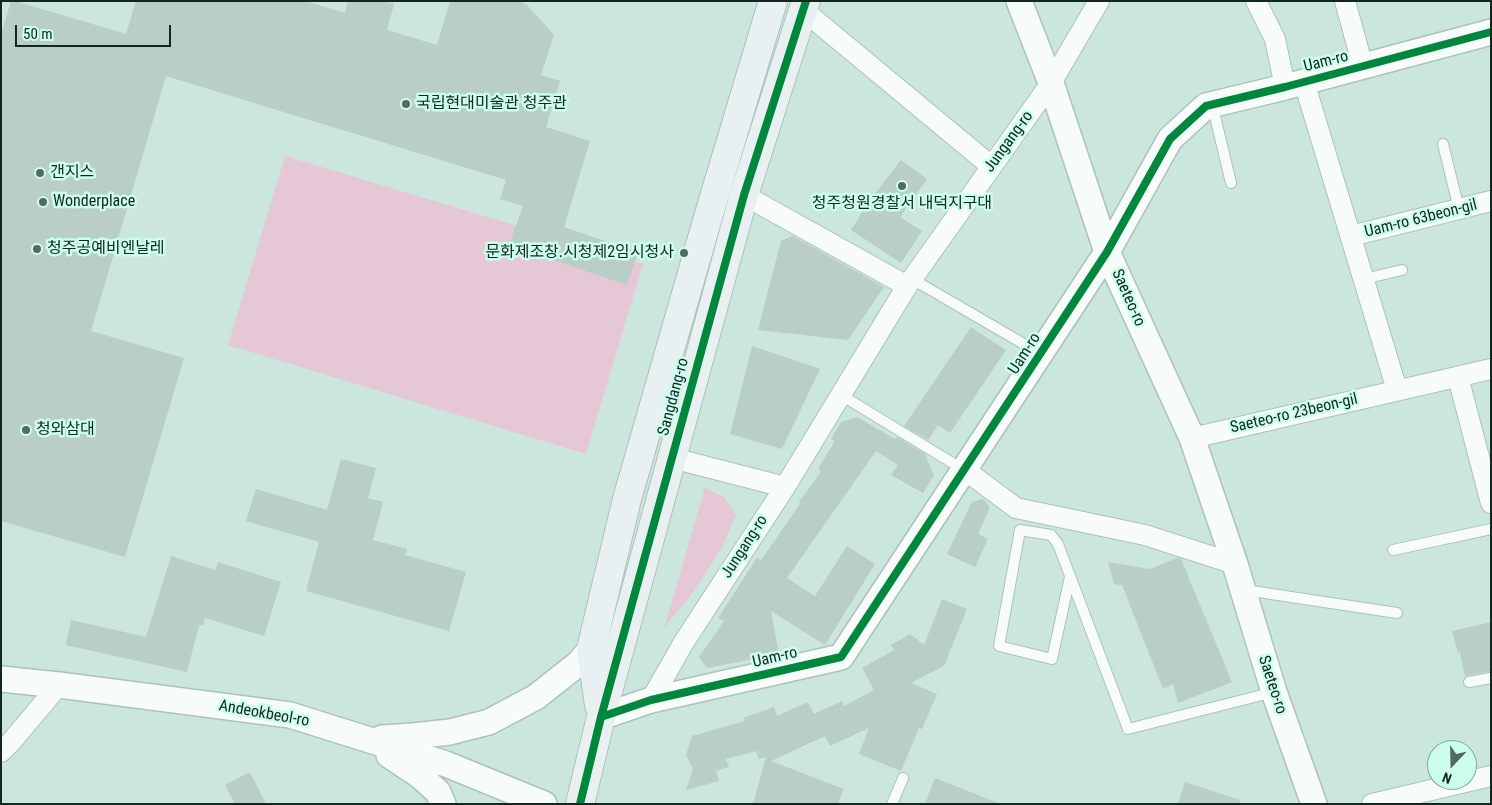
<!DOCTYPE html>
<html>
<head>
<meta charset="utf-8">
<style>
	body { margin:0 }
	#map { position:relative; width:1492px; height:805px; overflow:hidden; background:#cae6dd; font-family:"Roboto Condensed",sans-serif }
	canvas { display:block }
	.frame { position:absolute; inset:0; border:2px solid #132721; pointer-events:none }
	.north { position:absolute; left:1427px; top:740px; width:50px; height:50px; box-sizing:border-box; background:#ccfeee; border:1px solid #82a89c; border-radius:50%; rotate:201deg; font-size:14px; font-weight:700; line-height:20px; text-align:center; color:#132721 }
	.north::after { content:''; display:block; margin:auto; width:18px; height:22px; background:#536a63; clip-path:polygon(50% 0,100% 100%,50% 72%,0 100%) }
	.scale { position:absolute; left:15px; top:25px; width:156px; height:22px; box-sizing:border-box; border:2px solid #132721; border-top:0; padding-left:6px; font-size:15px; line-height:18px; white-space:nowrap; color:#132721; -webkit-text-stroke:4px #ccfeee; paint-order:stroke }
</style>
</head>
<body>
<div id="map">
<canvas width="1492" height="805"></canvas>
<div class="frame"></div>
<div class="north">N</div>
<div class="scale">50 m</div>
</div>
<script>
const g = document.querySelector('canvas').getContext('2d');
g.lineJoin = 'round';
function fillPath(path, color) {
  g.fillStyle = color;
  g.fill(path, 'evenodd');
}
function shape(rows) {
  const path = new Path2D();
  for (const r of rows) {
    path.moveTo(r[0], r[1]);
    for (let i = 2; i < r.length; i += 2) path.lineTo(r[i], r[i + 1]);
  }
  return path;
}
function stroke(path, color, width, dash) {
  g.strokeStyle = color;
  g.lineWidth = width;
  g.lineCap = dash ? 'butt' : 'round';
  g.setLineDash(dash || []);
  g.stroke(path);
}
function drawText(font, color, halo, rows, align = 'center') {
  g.font = font + ' "Roboto Condensed","Noto Sans KR",sans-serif';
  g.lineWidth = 5;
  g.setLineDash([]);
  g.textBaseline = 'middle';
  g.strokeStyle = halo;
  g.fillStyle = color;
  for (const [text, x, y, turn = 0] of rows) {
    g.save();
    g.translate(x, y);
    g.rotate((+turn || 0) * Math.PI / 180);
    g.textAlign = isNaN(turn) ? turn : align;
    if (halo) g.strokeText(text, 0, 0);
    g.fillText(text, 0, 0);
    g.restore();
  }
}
const green = shape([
	[285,156,643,264,586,454,228,345],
	[705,488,724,497,736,515,722,547,694,591,664,628]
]);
const building = shape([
	[11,1,15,1,126,34,136,1,305,1,345,13,348,1,384,1,394,4,387,30,437,45,450,1,518,1,526,4,554,35,541,75,560,81,546,127,590,141,564,227,638,252,627,285,509,245,523,206,500,199,506,180,166,76,91,331,184,358,125,557,1,521,1,35],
	[901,160,927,179,900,217,922,231,901,263,851,230,868,203],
	[793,236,884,287,848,340,758,330,781,241],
	[971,327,1006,350,950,433,938,425,928,440,904,426],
	[752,346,820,369,782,449,730,434],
	[857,417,895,439,897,437,925,454,934,475,923,493,891,475,898,465,876,451,787,578,815,596,847,546,875,564,825,645,771,611,779,654,707,668,699,657,724,621,718,618,757,558,761,560,800,504,799,502,821,472,818,469,835,441,831,439,841,422],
	[341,459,376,468,368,498,383,502,373,540,407,549,405,555,466,572,449,631,306,591,319,542,246,521,256,489,327,510],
	[983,499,990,507,978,534,988,539,975,567,947,554,972,502],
	[171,556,215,570,218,562,281,582,264,636,205,618,203,626,199,625,187,672,66,645,71,620,146,637],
	[1177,558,1181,559,1232,682,1178,703,1173,684,1163,689,1122,585,1114,584,1108,562,1150,569],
	[942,599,967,609,944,666,911,683,937,694,922,729,919,728,901,771,859,754,869,728,830,746,825,736,771,761,844,789,838,804,753,804,766,757,759,759,756,751,726,759,729,767,716,771,719,781,686,790,693,769,686,755,692,736,745,721,743,718,774,707,777,716,808,702,814,714,842,701,844,706,874,690,862,668,894,650,891,645,910,634,924,645],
	[1491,622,1491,671,1465,676,1460,652,1458,653,1452,631],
	[250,772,266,804,235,804,225,785],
	[935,778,998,803,998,804,925,804],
	[1185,782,1240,800,1240,804,1178,804]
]);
const service = shape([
	[1212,104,1231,183],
	[1443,144,1459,209],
	[912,279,1041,354],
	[1364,279,1402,270],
	[841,395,964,470],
	[1393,550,1491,529],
	[1070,577,1052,659,999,646,1020,530,1051,535,1058,544,1128,729,1274,692],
	[1245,590,1397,613],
	[1469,682,1491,678],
	[892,804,903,778]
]);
const minor = shape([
	[1256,1,1275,39,1285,87],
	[1345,1,1363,67],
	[803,10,991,166],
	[1304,82,1397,390],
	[744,195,907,286],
	[1351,236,1491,201],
	[1458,377,1491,503],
	[1192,438,1491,369],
	[672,458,785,487],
	[965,470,1016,508,1145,535,1235,564],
	[651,700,684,642,785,487,907,286,1051,83,1099,1],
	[1,752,11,742,59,685],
	[1372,804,1491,776]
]);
const tertiary = shape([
	[1019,1,1051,83,1107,252,1192,438,1235,564,1274,692,1314,804],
	[1,679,59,685,290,715,446,764,544,804],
	[601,717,651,700,841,657,1107,252,1170,139,1206,106,1285,87,1491,32],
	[382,738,413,736,450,732,489,722,536,697,579,663,591,649],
	[389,755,419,775,438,792,443,804]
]);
const secondary = shape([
	[599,705,591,649,627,499,709,214,773,1],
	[580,804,601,717,744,195,806,1]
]);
const cycleway = shape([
	[601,717,651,700,841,657,1107,252,1170,139,1206,106,1285,87,1491,32],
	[580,804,601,717,744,195,806,1]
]);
const markers = [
	[406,104,5,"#536a63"],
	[40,173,5,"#536a63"],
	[902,186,5,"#536a63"],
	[43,202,5,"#536a63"],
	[37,249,5,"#536a63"],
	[684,253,5,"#536a63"],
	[26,430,5,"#536a63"]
];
const streetNames = [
	["Uam-ro",1326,62,-14],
	["Jungang-ro",1009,142,-54],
	["Uam-ro 63beon-gil",1421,219,-14],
	["Saeteo-ro",1128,298,66],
	["Uam-ro",1025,354,-57],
	["Sangdang-ro",674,397,-75],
	["Saeteo-ro 23beon-gil",1294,414,-13],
	["Jungang-ro",745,547,-57],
	["Uam-ro",775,658,-13],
	["Saeteo-ro",1272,685,72],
	["Andeokbeol-ro",264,714,10]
];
const poiNames = [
	["국립현대미술관 청주관",416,104],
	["갠지스",50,173],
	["Wonderplace",53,202],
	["청주청원경찰서 내덕지구대",902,204,"center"],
	["청주공예비엔날레",47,249],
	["문화제조창.시청제2임시청사",674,253,"right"],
	["청와삼대",36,430]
];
fillPath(green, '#e6c7d5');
fillPath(building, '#b8cec6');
stroke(service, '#acc2bb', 12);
stroke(minor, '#acc2bb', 22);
stroke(tertiary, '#acc2bb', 28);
stroke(secondary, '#acc2bb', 30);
stroke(service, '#f7fbfa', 10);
stroke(minor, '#f7fbfa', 20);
stroke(tertiary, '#f7fbfa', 25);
stroke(secondary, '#e9f0f1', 28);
stroke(cycleway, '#00873e', 8);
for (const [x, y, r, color] of markers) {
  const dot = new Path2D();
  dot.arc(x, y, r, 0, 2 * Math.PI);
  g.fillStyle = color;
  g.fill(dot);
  stroke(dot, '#ccfeee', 2);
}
drawText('16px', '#132721', '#ccfeee', streetNames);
drawText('16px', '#132721', '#ccfeee', poiNames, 'left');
</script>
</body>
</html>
